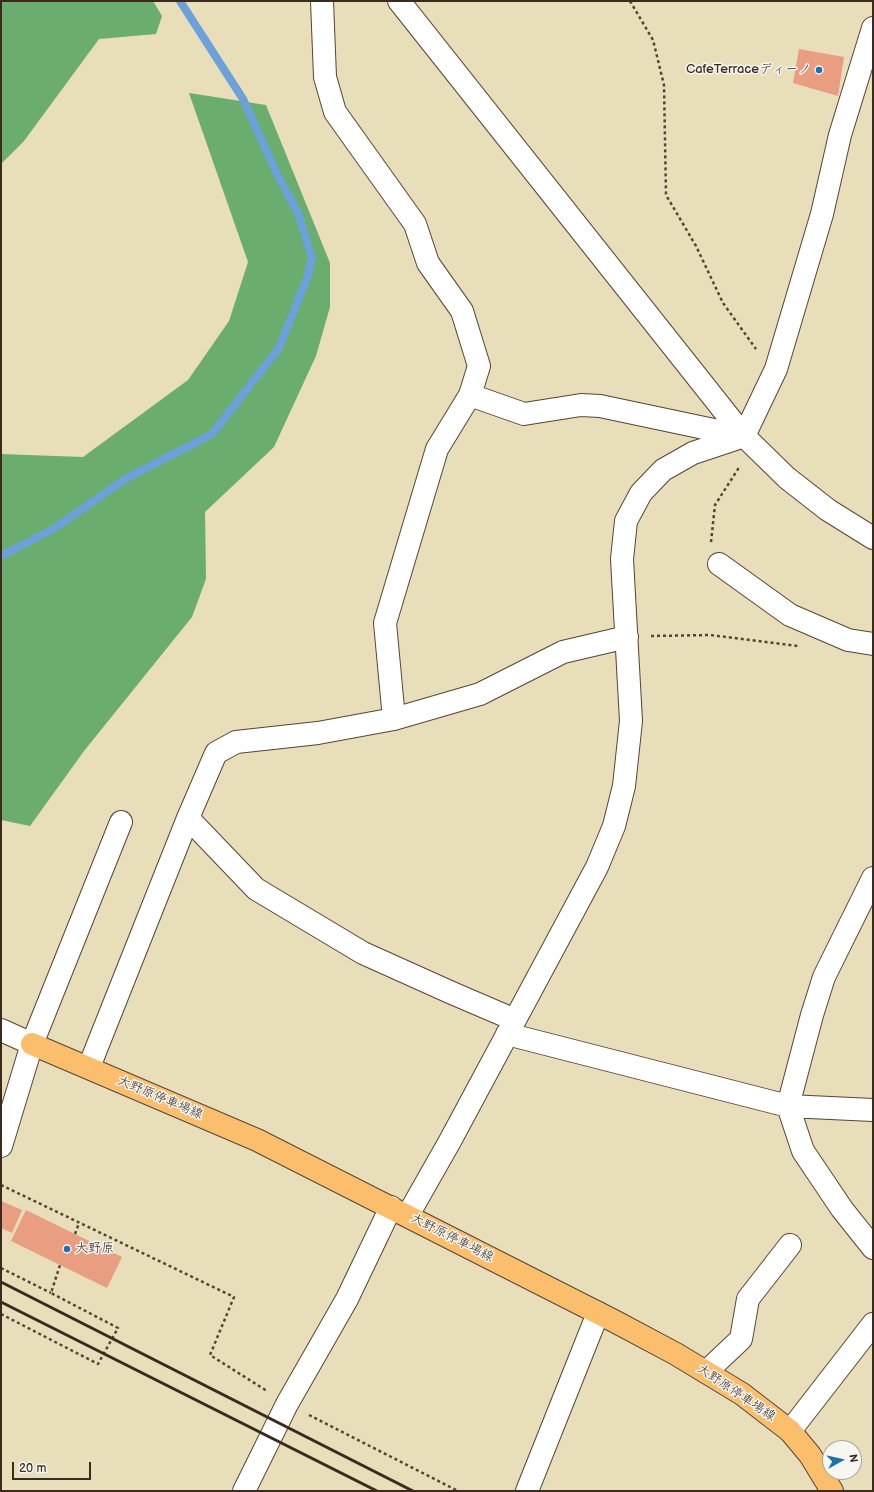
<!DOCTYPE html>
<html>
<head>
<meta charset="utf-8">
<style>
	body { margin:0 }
	#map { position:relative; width:874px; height:1492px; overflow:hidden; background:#e8deba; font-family:"Balsamiq Sans",sans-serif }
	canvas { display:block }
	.frame { position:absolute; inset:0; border:2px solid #3b2a1e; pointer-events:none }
	.north { position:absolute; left:822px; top:1440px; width:40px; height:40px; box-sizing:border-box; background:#f6f6f2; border:1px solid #aba49d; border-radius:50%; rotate:82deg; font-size:11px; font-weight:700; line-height:16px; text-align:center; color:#3b2a1e }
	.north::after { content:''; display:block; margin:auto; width:14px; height:18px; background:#1f6fb2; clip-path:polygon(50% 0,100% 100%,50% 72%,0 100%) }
	.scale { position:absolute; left:12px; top:1462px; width:79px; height:18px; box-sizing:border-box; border:2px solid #3b2a1e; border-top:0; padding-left:5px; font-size:12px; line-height:14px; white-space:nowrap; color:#3b2a1e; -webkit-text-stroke:3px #f6f6f2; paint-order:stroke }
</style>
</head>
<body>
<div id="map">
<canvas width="874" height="1492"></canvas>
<div class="frame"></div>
<div class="north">N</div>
<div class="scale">20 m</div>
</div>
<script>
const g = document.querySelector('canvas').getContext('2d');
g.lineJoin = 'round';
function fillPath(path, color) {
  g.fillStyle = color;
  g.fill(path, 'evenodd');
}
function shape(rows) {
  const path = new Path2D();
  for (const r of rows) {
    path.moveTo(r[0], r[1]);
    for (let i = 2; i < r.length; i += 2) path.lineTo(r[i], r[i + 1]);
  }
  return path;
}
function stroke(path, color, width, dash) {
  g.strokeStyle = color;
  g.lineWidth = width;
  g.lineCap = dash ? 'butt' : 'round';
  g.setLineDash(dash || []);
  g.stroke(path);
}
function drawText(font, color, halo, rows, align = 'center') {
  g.font = font + ' "Balsamiq Sans","Klee One",sans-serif';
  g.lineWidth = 3;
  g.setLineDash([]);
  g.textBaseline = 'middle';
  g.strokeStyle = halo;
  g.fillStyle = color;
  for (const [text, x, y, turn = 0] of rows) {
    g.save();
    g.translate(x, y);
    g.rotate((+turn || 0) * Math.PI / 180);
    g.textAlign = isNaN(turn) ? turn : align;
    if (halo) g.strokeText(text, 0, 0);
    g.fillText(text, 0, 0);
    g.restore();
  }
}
const forest = shape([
	[1,1,153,1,162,16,156,34,99,39,24,141,1,164],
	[189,93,266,105,330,263,330,307,316,356,274,447,205,512,206,579,192,617,84,751,30,826,1,820,1,454,83,457,188,380,229,321,248,262]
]);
const stream = shape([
	[1,556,55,528,125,479,212,434,279,348,307,278,312,258,298,213,278,176,243,99,180,1]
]);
const building = shape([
	[799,49,844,57,838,96,793,83],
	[1,1201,22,1210,12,1233,1,1228],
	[26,1210,122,1257,107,1288,11,1241]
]);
const path = shape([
	[630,1,653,40,664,85,666,195,696,246,723,303,756,349],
	[711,542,715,505,740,466],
	[651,636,710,635,798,646],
	[1,1185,234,1297,210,1355,267,1391],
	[75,1234,79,1223],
	[1,1268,51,1293],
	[1,1314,98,1364,118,1328,51,1293,60,1265],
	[309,1415,458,1491]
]);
const minor = shape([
	[322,1,325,77,335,112,415,224,428,263,462,311,479,366,470,395,437,449,385,623,394,719],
	[399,1,744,436,787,478,828,510,873,538],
	[470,395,524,414,581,405,600,406,742,436],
	[719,564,790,615,848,640,873,644],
	[188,818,256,889,363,953,452,993,515,1020],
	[873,878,824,977,812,1015,788,1106,803,1151,842,1209,873,1248],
	[1,1030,32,1044],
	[507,1034,788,1106,873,1110],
	[89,1067,188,818,216,753,236,742,318,733,394,719,480,694,563,652,627,637],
	[1,1146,32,1044,121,822],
	[408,1215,450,1141,597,867,614,826,624,786,631,721,622,559,626,521,641,493,663,470,693,453,744,436,776,369,822,214,840,135,873,28],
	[706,1372,741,1339,748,1299,790,1245],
	[790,1431,873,1324],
	[244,1491,287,1404,347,1299,391,1207],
	[527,1491,598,1313]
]);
const major = shape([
	[32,1044,257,1140,614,1321,676,1354,742,1394,790,1431,810,1455,832,1491]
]);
const rail = shape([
	[1,1282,413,1491],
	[1,1302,377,1491]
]);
const markers = [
	[819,70,4,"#1f6fb2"],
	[67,1249,4,"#1f6fb2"]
];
const poiNames = [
	["CafeTerraceディーノ",811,70],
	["大野原",75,1249,"left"]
];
const streetNames = [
	["大野原停車場線",160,1098,23],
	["大野原停車場線",452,1238,27],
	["大野原停車場線",736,1393,34]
];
fillPath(forest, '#6bac6f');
stroke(stream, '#6ca1d9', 8);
fillPath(building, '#e99d81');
stroke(minor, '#554535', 24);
stroke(major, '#554535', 24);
stroke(path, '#554535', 2.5, [3, 3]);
stroke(minor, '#fff', 22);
stroke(major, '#fabe6d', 22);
stroke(rail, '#3b2a1e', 3);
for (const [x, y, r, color] of markers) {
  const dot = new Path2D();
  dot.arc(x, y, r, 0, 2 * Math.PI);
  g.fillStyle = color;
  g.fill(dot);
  stroke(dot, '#f6f6f2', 1.5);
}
drawText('13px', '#3b2a1e', '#f6f6f2', poiNames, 'right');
drawText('13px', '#3b2a1e', '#f6f6f2', streetNames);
</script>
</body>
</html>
